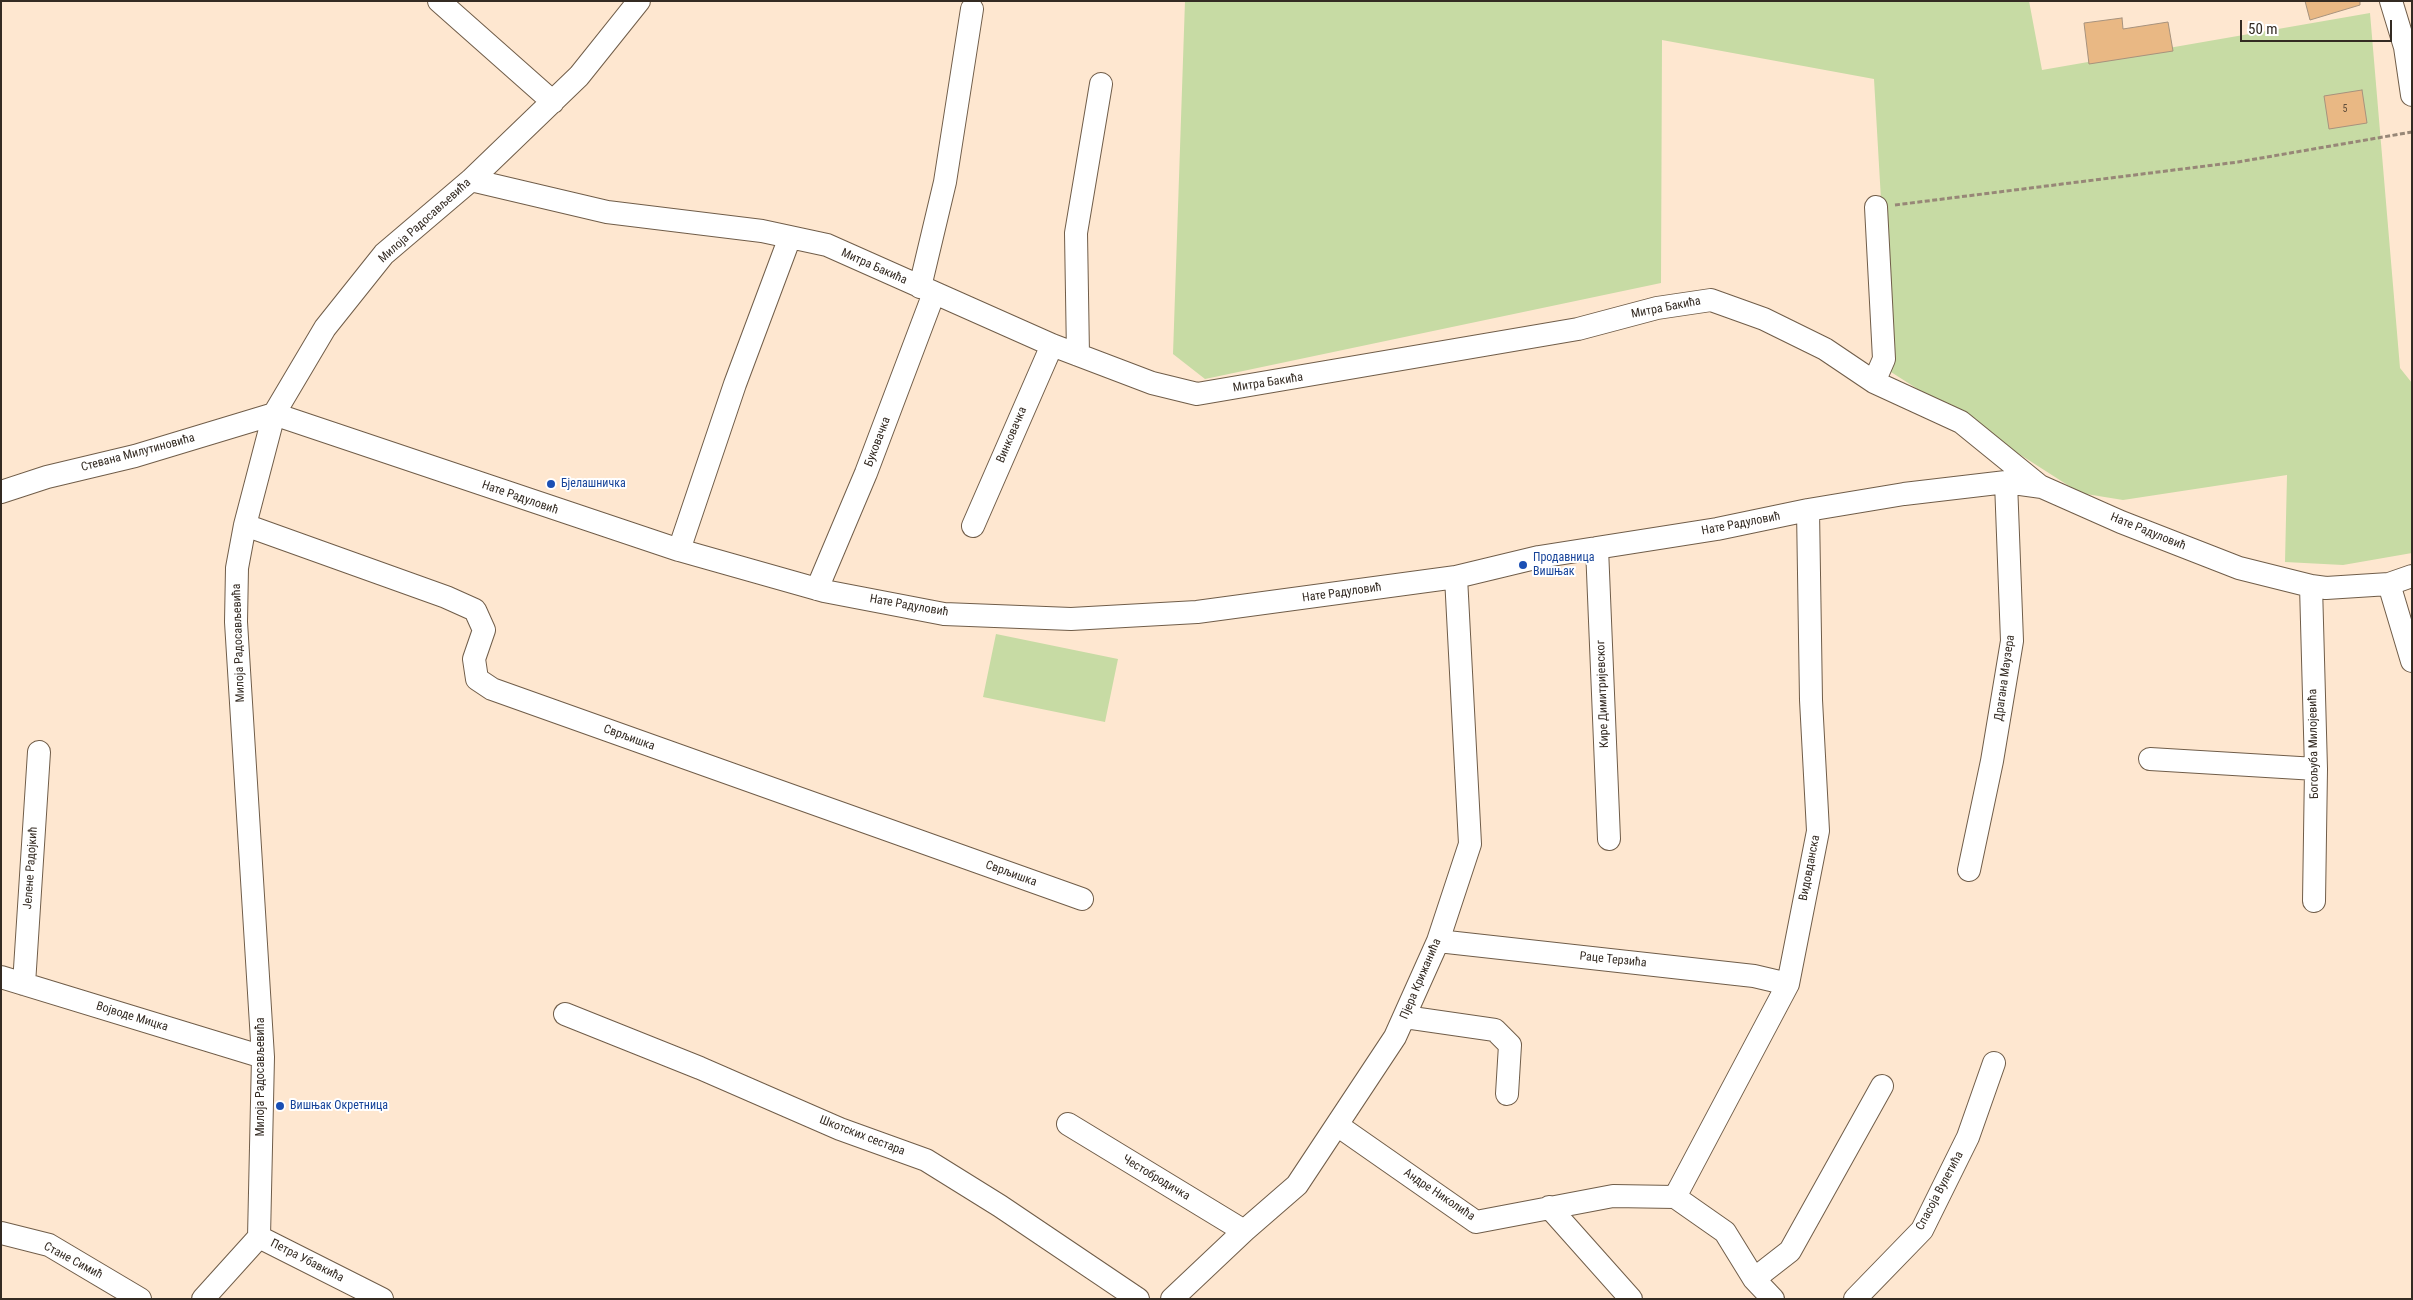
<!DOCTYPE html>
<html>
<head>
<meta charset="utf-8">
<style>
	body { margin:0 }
	#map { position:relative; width:2413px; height:1300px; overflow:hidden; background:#fee7d0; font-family:"Roboto Condensed",sans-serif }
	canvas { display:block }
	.frame { position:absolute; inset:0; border:2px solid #342b23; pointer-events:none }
	.scale { position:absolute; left:2240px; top:20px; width:152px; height:22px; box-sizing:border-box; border:2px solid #342b23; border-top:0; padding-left:6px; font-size:15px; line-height:18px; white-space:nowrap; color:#342b23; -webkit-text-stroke:4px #fff; paint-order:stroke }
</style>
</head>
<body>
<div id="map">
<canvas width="2413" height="1300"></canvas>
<div class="frame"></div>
<div class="scale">50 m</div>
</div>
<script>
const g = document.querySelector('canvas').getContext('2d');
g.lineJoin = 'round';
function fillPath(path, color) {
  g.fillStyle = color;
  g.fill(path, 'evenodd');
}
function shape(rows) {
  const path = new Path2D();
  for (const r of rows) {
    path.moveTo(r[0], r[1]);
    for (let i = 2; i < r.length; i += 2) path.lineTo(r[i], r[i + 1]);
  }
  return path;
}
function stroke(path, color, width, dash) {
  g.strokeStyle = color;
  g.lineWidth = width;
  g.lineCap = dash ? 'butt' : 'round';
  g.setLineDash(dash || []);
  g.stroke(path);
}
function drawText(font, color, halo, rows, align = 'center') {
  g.font = font + ' "Roboto Condensed",sans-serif';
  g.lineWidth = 4;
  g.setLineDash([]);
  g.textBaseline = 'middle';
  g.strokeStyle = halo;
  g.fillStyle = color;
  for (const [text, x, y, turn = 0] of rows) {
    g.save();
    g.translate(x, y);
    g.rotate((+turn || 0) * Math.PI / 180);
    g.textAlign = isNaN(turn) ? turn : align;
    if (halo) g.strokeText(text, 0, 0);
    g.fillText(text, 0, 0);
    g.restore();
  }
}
const green = shape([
	[1185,1,2029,1,2042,70,2370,13,2400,368,2412,383,2412,553,2343,565,2285,562,2287,475,2123,500,2080,493,1891,372,1874,79,1662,40,1661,283,1205,379,1173,354],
	[996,634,1118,659,1105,722,983,697]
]);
const building = shape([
	[2305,1,2360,1,2360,5,2310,20,2305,1],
	[2122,18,2123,29,2168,22,2173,51,2089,64,2084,23,2122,18],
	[2362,90,2367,123,2329,129,2324,96,2362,90]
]);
const path = shape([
	[1895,205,2238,162,2412,132]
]);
const minor = shape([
	[439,1,553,102],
	[2391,1,2405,47,2412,95],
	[471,180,607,212,762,231,827,245,1052,345,1152,383,1197,394,1578,329,1657,308,1711,300,1764,319,1825,349,1874,382,1961,422,2041,487],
	[920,287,945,182,972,9],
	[1078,355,1076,233,1101,84],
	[1874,382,1884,359,1876,207],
	[274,414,679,550,824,591,944,614,1071,619,1197,612,1456,577,1539,557,1717,529,1808,510,1904,494,2006,482,2042,487,2121,522,2239,568,2311,586,2326,588,2389,584,2412,576],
	[1,492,47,477,135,456,274,414],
	[245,525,446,597,475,610,484,630,474,659,477,679,492,689,1082,899],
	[973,526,1052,345],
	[1597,548,1609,839],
	[679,550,735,384,790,237],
	[2389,584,2412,661],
	[2311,586,2316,769,2314,901],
	[817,589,866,473,934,293],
	[2150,759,2316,769],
	[1969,870,1992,761,2012,641,2006,482],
	[1438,941,1754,976,1788,984],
	[1,977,263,1057],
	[24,984,39,752],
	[565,1014,700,1068,840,1129,926,1160,1000,1206,1138,1299],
	[1405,1017,1495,1030,1510,1045,1507,1094],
	[1068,1124,1244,1231],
	[1337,1125,1476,1222,1613,1196,1675,1197,1725,1232,1754,1279,1773,1299],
	[1675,1197,1788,984,1818,831,1811,700,1808,510],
	[1549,1207,1631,1299],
	[1,1233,49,1245,140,1299],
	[259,1237,263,1057,236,622,237,568,245,525,274,414,325,328,384,254,471,180,579,76,639,1],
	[259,1237,382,1299],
	[1754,1279,1790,1251,1882,1086],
	[203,1299,259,1237],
	[1172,1299,1244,1231,1297,1185,1395,1037,1438,941,1470,844,1456,577],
	[1855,1299,1922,1230,1968,1137,1994,1063]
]);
const markers = [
	[551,484,5,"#1a4fb4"],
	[1523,565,5,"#1a4fb4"],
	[280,1106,5,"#1a4fb4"]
];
const numberNames = [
	["5",2345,109]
];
const streetNames = [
	["Милоја Радосављевића",425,221,-42],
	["Митра Бакића",874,267,24],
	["Митра Бакића",1666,308,-11],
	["Митра Бакића",1268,383,-9],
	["Винковачка",1012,435,-67],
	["Буковачка",878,442,-69],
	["Стевана Милутиновића",138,453,-15],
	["Нате Радуловић",520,498,19],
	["Нате Радуловић",1741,524,-11],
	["Нате Радуловић",2148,532,22],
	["Нате Радуловић",1342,593,-8],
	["Нате Радуловић",909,606,10],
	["Милоја Радосављевића",239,643,-92],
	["Драгана Маузера",2005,678,-82],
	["Кире Димитријевског",1603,694,-92],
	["Сврљишка",629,738,20],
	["Богољуба Милојевића",2314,744,-91],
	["Јелене Радојкић",31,868,-86],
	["Видовданска",1810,868,-79],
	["Сврљишка",1011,874,20],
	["Раце Терзића",1613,960,6],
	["Пјера Крижанића",1421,979,-67],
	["Војводе Мицка",132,1017,17],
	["Милоја Радосављевића",261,1077,-90],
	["Шкотских сестара",862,1136,21],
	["Честобродичка",1156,1178,31],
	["Спасоја Вулетића",1940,1191,-62],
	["Андре Николића",1439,1195,34],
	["Стане Симић",73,1261,28],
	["Петра Убавкића",307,1261,27]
];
const transitNames = [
	["Бјелашничка",561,484],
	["Продавница",1533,558],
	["Вишњак",1533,572],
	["Вишњак Окретница",290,1106]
];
fillPath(green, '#c7dba4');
fillPath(building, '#e9b884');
stroke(building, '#a7927d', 1);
stroke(minor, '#705d49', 24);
stroke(path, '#978777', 3, [5, 2.5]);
stroke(minor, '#fff', 22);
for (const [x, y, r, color] of markers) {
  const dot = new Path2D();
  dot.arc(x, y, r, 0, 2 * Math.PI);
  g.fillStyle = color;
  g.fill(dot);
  stroke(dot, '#fff', 2);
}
drawText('10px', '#614e3b', null, numberNames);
drawText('12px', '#342b23', '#fff', streetNames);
drawText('12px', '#164399', '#fff', transitNames, 'left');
</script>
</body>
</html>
